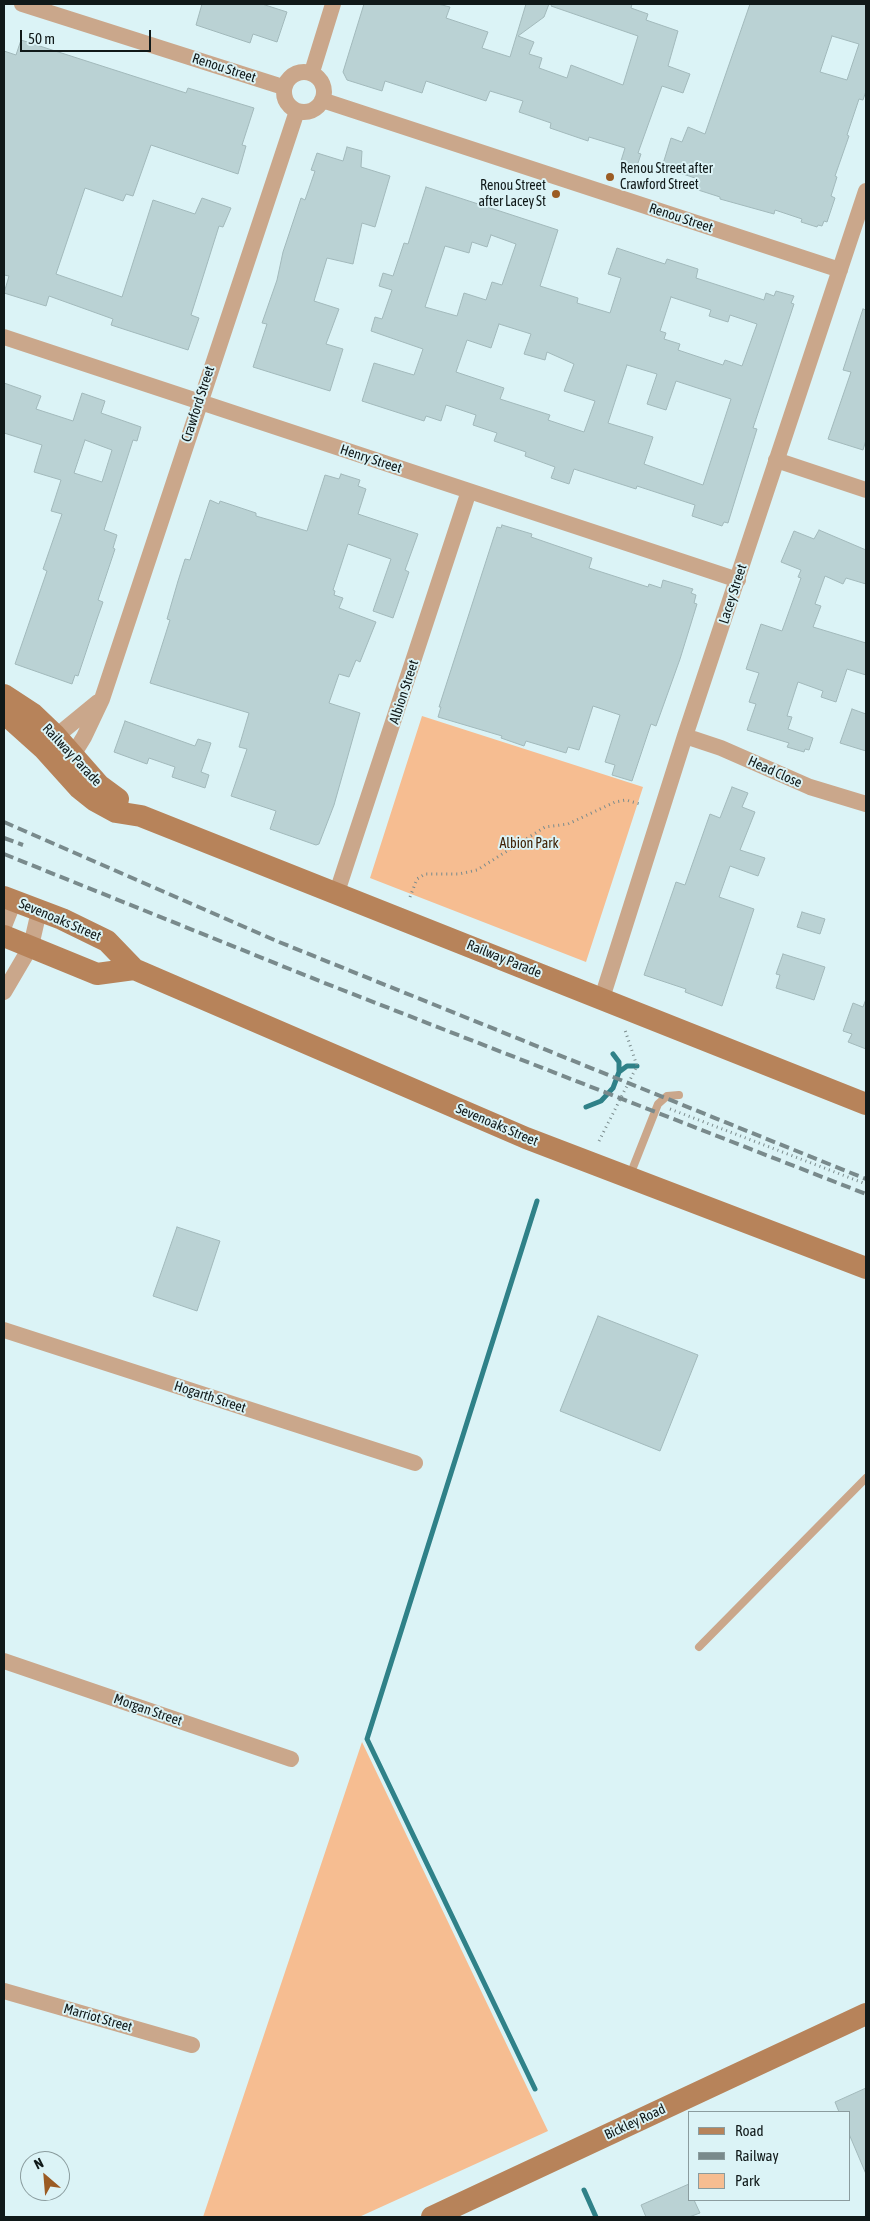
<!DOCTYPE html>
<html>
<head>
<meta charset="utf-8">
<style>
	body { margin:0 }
	#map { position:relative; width:870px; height:2221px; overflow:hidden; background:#dbf3f6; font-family:"Asap Condensed",sans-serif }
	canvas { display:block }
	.frame { position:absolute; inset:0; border:5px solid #101919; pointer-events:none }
	.legend { position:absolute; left:688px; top:2111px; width:162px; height:90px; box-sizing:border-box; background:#dbf3f6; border:1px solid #8a9c9e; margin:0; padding:6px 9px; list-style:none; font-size:15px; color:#101919 }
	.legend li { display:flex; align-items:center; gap:10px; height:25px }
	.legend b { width:25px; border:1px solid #8a9c9e }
	.north { position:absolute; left:20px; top:2151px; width:50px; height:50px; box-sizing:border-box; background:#dbf3f6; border:1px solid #8a9c9e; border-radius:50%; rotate:333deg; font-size:14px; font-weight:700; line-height:20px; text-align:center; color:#101919 }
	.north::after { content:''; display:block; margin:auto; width:18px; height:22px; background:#9b5c24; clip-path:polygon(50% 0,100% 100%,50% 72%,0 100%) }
	.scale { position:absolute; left:20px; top:30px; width:131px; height:22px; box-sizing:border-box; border:2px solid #101919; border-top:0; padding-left:6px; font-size:15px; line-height:18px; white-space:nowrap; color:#101919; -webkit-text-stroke:4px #dbf3f6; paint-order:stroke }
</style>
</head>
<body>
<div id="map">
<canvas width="870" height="2221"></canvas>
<div class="frame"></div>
<ul class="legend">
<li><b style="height:6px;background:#b7835a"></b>Road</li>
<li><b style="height:6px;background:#798a8c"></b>Railway</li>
<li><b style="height:14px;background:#f6bd91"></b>Park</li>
</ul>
<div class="north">N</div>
<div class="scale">50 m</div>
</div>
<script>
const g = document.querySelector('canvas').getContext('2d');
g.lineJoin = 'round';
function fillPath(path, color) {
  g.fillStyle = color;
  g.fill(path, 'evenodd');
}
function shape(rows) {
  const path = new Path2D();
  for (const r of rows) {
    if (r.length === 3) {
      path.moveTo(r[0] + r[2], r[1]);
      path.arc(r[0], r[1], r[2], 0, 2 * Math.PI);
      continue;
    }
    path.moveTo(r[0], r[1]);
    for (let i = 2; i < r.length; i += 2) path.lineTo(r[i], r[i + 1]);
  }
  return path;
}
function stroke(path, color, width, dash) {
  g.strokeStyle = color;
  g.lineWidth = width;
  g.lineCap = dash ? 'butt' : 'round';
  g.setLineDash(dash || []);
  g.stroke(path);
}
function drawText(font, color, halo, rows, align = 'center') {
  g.font = font + ' "Asap Condensed",sans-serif';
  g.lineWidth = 4;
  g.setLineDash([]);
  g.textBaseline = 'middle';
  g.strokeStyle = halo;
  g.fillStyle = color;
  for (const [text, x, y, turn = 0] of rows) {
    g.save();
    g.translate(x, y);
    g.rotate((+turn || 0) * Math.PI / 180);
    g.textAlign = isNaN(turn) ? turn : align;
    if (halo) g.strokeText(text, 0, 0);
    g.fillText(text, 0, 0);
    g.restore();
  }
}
const green = shape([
	[422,716,643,787,586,962,370,878],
	[362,1742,548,2131,359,2217,203,2217]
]);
const stream = shape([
	[613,1054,619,1062,619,1072],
	[586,1107,601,1101,613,1088,619,1072,627,1066,637,1066],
	[535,2089,367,1739,537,1201],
	[584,2190,596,2217]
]);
const building = shape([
	[202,4,262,4,287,12,277,42,253,34,250,43,196,25,202,4],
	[364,4,438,4,450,7,446,18,488,32,482,48,510,57,526,4,549,4,544,17,518,36,534,42,529,54,542,58,539,68,567,78,571,65,623,85,638,36,551,6,552,4,632,4,631,8,648,14,646,20,678,31,668,66,690,74,683,93,662,86,638,153,641,154,636,169,620,164,625,148,589,137,588,141,550,128,551,123,519,112,523,101,490,91,486,101,426,81,422,93,385,81,382,91,347,80,343,72,364,4],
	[750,4,866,4,866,91,863,100,859,99,847,135,849,136,835,176,837,177,831,196,835,198,827,222,824,221,822,226,818,225,817,227,801,222,802,219,775,210,774,214,720,199,720,197,695,189,698,179,662,167,671,138,682,142,688,127,705,134,750,4],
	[832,36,859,44,847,80,820,72,832,36],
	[21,40,186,93,188,88,254,108,242,145,246,146,238,174,151,145,133,196,126,194,123,201,85,188,56,274,122,297,153,200,195,214,202,198,231,208,223,227,219,226,191,315,199,318,188,350,111,325,113,319,49,296,46,306,4,293,9,276,4,275,4,51,16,55,21,40],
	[347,147,362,151,361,167,390,176,375,227,362,223,353,264,327,258,314,301,339,309,326,344,343,349,330,391,253,367,267,324,262,323,277,280,283,252,301,198,305,200,315,171,311,170,317,153,343,161,347,147],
	[426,187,558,230,540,286,578,298,577,303,610,313,621,278,608,274,617,248,665,264,667,259,698,269,696,278,764,300,766,293,774,296,776,291,794,296,791,303,794,304,753,428,757,429,728,523,724,522,722,526,692,516,695,505,637,486,636,489,574,469,569,484,551,478,555,467,525,456,526,452,494,441,497,433,473,425,476,415,446,405,441,421,426,416,424,421,362,401,374,363,414,375,423,349,371,331,375,317,382,319,392,290,379,286,383,273,393,276,404,243,408,244,426,187],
	[491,235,516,244,502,285,492,282,486,300,464,293,457,316,425,307,445,246,469,253,472,242,487,247,491,235],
	[671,297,711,310,709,316,728,322,730,315,757,324,742,366,725,360,723,365,678,350,680,344,664,339,666,333,660,331,671,297],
	[499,324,531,334,524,354,545,360,547,352,574,364,564,391,595,401,584,432,548,420,550,415,500,399,504,388,456,372,467,340,491,348,499,324],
	[627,365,657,374,647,404,666,410,676,381,731,399,703,485,644,464,653,437,608,423,627,365],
	[863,309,866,310,866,440,863,450,828,439,851,372,843,370,863,309],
	[4,383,41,396,36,409,73,421,82,393,105,401,101,413,141,427,137,441,133,440,104,530,117,535,113,548,115,549,98,600,103,602,97,619,78,676,75,675,72,684,15,664,47,571,43,569,62,514,51,511,61,480,34,472,42,445,4,433,4,383],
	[85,440,112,450,102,482,74,473,85,440],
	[341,474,360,480,358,486,366,489,358,514,418,534,405,570,409,572,393,618,373,611,391,559,348,544,333,590,335,591,334,595,343,598,339,608,376,622,360,662,356,660,349,677,339,674,329,703,360,713,334,805,319,844,316,845,270,829,276,811,231,796,247,749,239,747,249,713,150,683,170,620,167,619,178,581,185,559,190,560,210,500,219,504,220,501,256,513,256,516,307,531,325,475,339,479,341,474],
	[502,525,532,534,531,537,592,558,589,568,648,587,649,584,661,588,663,580,693,589,691,593,696,595,694,603,697,604,680,659,656,726,651,724,632,781,612,775,615,765,605,762,620,715,593,706,579,750,568,747,566,753,526,741,524,746,501,738,502,736,438,717,441,707,439,707,497,527,501,528,502,525],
	[819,530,866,550,866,584,846,578,843,584,825,576,815,604,821,606,813,627,866,643,866,675,847,669,836,702,821,697,823,691,798,682,787,716,792,717,788,729,813,738,809,750,805,749,804,752,787,747,789,743,747,730,756,704,749,702,759,673,746,669,761,624,782,631,801,578,798,577,801,570,781,562,794,531,814,539,819,530],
	[852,709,866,714,866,751,840,743,852,709],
	[125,721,195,746,198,739,211,743,201,772,209,775,205,788,172,777,175,767,149,758,147,764,114,752,125,721],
	[732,787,748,793,742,807,755,812,740,850,765,858,758,876,730,866,719,897,754,909,722,1006,685,992,686,989,644,975,676,882,685,885,710,814,720,818,732,787],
	[802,912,825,919,820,934,797,927,802,912],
	[783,954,825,967,814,1000,776,988,780,975,776,974,783,954],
	[866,999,866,1049,848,1042,852,1034,843,1031,853,1003,863,1007,866,999],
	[177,1227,220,1241,197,1311,153,1296,177,1227],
	[598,1316,698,1355,660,1451,560,1411,598,1316],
	[866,2088,866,2174,849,2134,849,2112,839,2112,835,2102,866,2088],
	[689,2184,689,2200,694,2200,700,2213,689,2217,646,2217,641,2205,689,2184]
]);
const path = shape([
	[410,897,417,879,425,874,459,874,477,870,545,827,568,824,615,802,626,800,640,804],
	[670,1109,866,1184],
	[599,1141,637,1066,625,1030]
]);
const lane = shape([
	[630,1175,658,1104,667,1096,679,1095],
	[699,1647,866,1478]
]);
const street = shape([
	[22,4,283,87],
	[304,92,20],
	[312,72,333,4],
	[322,100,840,270],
	[4,337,738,580],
	[776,460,866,490],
	[685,736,721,748,810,787,866,804],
	[48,743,98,702],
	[68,763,84,737,102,699,297,111],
	[337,892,469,491],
	[4,926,14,901],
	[4,992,31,946,39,911],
	[602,998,685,736,866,191],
	[4,1330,415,1463],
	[4,1661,291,1759],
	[4,1991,192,2045]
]);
const secondary = shape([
	[4,695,33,714,55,735,99,785,118,799],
	[4,713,43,748,79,788,94,800,116,812,141,816,866,1104],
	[4,897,62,919,107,941,134,969,526,1138,866,1268],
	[4,936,97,974,134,969],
	[432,2217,866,2014]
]);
const rail = shape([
	[4,822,279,942,866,1179],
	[4,838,23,845],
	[4,854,322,982,866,1194]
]);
const markers = [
	[610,177,5,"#9b5c24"],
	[556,194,5,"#9b5c24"]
];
const streetNames = [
	["Renou Street",224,68,18],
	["Renou Street",681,218,18],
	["Crawford Street",198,404,-72],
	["Henry Street",371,459,18],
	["Lacey Street",733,594,-72],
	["Albion Street",404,692,-72],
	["Railway Parade",72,755,47],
	["Head Close",775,772,24],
	["Sevenoaks Street",60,920,23],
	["Railway Parade",504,959,22],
	["Sevenoaks Street",497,1125,23],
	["Hogarth Street",210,1397,18],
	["Morgan Street",148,1710,19],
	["Marriot Street",98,2018,16],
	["Bickley Road",635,2122,-25]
];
const poiNames = [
	["Renou Street after",620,169],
	["Crawford Street",620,185],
	["Renou Street",546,186,"right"],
	["after Lacey St",546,202,"right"]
];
const parkNames = [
	["Albion Park",529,844]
];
fillPath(green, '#f6bd91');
stroke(stream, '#2f8188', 5);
fillPath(building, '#bad2d4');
stroke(building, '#a2b9bb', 1);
stroke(path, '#7a8b8c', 3, [1, 4]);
stroke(lane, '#caa78b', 8);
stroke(street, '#caa78b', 16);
stroke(secondary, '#b7835a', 22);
stroke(rail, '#798a8c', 4, [10, 5]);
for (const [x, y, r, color] of markers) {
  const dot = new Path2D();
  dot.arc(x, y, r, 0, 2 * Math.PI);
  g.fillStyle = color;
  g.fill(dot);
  stroke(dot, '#dbf3f6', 2);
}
drawText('14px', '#101919', '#dbf3f6', streetNames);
drawText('14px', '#101919', '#dbf3f6', poiNames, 'left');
drawText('14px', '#412205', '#dbf3f6', parkNames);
</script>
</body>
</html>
